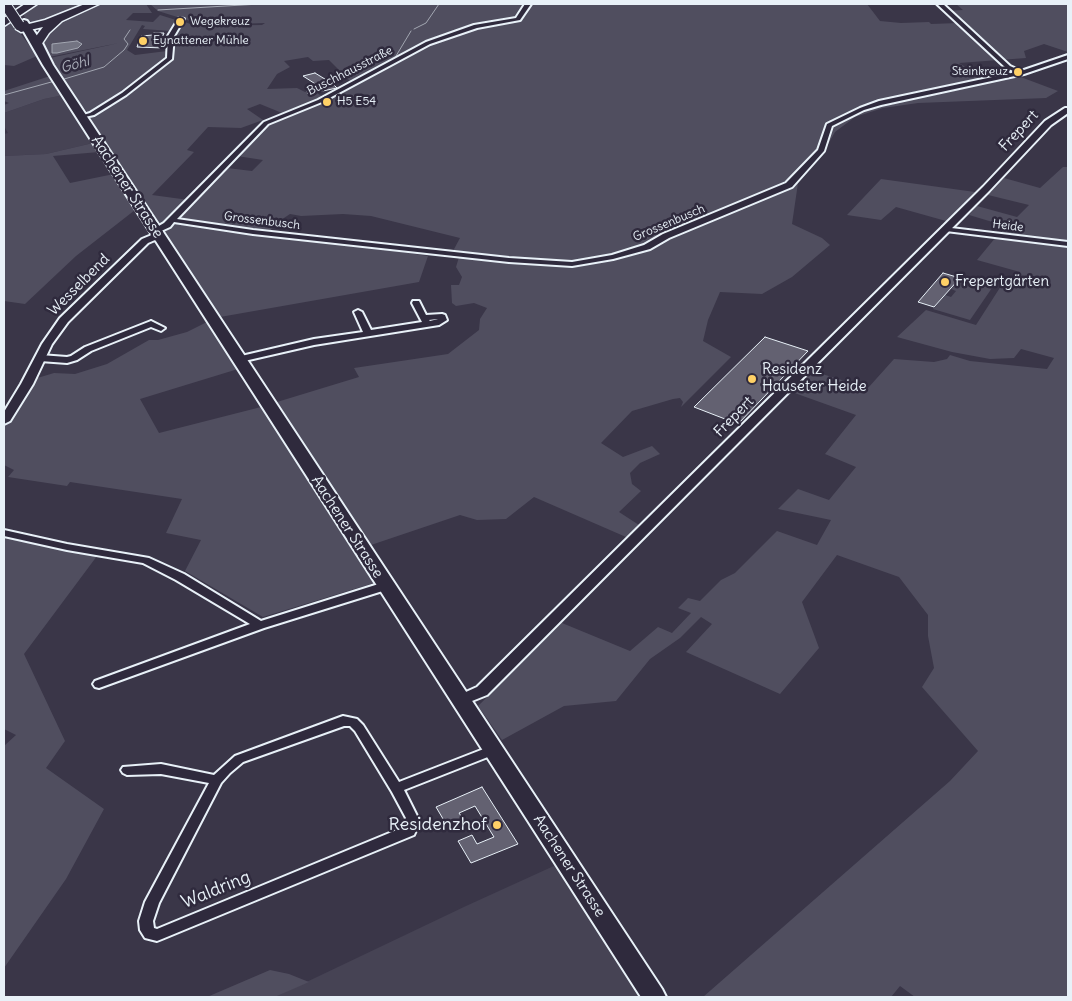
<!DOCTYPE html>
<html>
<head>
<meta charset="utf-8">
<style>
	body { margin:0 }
	#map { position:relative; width:1072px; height:1001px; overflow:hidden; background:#3a3648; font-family:Delius,sans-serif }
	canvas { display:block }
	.frame { position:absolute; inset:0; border:5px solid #e8f1f8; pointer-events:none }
</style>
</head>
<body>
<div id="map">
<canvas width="1072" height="1001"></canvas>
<div class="frame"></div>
</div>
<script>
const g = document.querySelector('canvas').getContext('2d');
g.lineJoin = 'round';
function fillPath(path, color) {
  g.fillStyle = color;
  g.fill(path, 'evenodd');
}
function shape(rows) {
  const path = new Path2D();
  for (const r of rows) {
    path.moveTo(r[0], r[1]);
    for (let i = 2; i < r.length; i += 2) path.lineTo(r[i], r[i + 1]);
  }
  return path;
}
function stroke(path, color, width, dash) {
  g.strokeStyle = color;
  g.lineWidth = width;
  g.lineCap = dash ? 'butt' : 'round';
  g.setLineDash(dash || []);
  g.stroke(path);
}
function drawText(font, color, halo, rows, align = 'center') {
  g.font = font + ' Delius,sans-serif';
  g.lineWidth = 5;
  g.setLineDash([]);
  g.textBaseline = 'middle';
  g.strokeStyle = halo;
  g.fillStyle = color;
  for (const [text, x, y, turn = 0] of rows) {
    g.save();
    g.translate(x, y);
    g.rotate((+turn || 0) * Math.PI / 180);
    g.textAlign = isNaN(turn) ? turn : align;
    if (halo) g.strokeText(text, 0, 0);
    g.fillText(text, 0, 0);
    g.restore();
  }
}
const built = shape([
	[64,95,93,143,46,154,4,156,4,134,8,133,4,126,4,113,44,99],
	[556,865,645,997,275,997,466,906]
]);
const green = shape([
	[38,4,87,4,46,21,28,23,23,14],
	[100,4,146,4,152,13,133,13,126,20,153,22,160,15,176,20,171,31,143,29,145,26,142,25,127,50,135,55,167,51,167,58,128,90,88,113,63,82,50,58,119,43,49,57,42,44,43,36,64,19],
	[150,4,867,4,880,21,901,23,929,22,931,24,959,23,946,11,963,10,956,4,1068,4,1068,52,1044,44,1024,51,1026,58,959,63,990,82,1018,76,1058,91,1046,98,918,103,883,108,855,117,835,132,823,153,798,183,792,224,822,238,830,245,792,277,762,294,720,292,708,320,703,341,731,357,681,407,683,402,680,398,673,399,632,411,601,443,623,457,652,446,660,454,640,463,630,473,632,484,641,491,619,512,639,525,626,537,534,497,506,519,477,520,460,515,371,545,277,402,359,377,354,368,448,354,479,330,480,319,487,308,474,303,456,306,452,303,451,285,459,285,462,277,456,267,459,257,453,251,460,238,371,216,343,214,301,216,290,214,278,222,269,232,179,221,179,219,227,168,252,171,263,160,237,156,272,122,321,102,388,62,351,82,329,60,313,61,308,57,284,61,290,67,277,74,267,89,297,88,305,92,312,90,323,97,282,113,260,104,247,109,263,120,241,128,208,127,187,150,194,152,152,195,189,200,161,227,90,118,143,83,172,59,172,41,182,21,196,26,262,25,265,23,203,25,158,11],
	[12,22,37,56,14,66,4,65,4,28],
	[47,77,52,77,64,95,44,99,4,113,4,105,9,103,4,101,4,91],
	[93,143,99,152,53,156,70,183,114,174,135,210,76,256,25,304,4,301,4,156,46,154],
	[1063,167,1068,167,1068,243,999,235,1006,226,969,215,977,206,1017,217,1029,205,988,195,1004,178,1040,188],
	[881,179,975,192,946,221,896,207,881,220,847,215],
	[174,223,268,232,428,256,419,282,220,317,162,233],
	[996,237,1068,246,1068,997,915,997,900,986,891,997,703,997,950,781,978,751,922,687,934,668,928,636,928,615,899,577,837,555,802,602,819,648,780,694,686,652,712,624,701,617,680,638,650,659,616,701,564,706,502,740,478,706,562,623,630,651,658,627,672,633,691,613,678,608,688,598,700,601,721,580,735,573,777,531,817,545,831,520,778,509,798,489,829,500,856,467,825,454,856,415,789,391,809,370,868,388,894,359,934,362,947,359,950,355,970,361,1047,369,1054,358,1021,349,1014,358,990,359,952,352,897,337,926,310,976,325,1001,286,1011,288,1020,272,977,260],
	[963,276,994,285,970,320,933,309,945,295,951,297,956,291,951,289],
	[209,321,238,369,140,399,159,433,261,407,374,583,263,617,185,571,201,540,166,533,182,499,70,482,67,486,8,477,14,470,4,465,4,427,34,379,54,373,75,374,107,364,149,340,158,340,187,332],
	[4,537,97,556,24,654,65,741,46,768,104,809,66,879,4,968,4,746,16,735,4,729],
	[270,970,289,974,309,982,275,997,207,997]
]);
const water = shape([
	[77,41,82,44,78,48,57,53,52,53,52,44,77,41]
]);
const stream = shape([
	[158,10,260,4],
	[414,29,426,23,439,4],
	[396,56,411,31],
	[61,80,104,67,124,50,128,44,124,39,130,30],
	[4,95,55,81]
]);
const building = shape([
	[154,33,164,33,162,38,166,38,164,48,137,47,141,36,153,35,154,33],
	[315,73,333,84,337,88,308,94,306,88,317,85,303,76,315,73],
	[943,273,960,278,934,307,918,302,943,273],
	[765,337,808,351,738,424,694,407,765,337],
	[482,787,518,844,471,863,458,841,472,835,477,844,494,837,475,806,459,813,465,822,449,829,436,807,482,787]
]);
const minor = shape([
	[525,4,531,4,520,20,477,28,430,44,322,102,268,124,177,219,253,230,509,258,572,262,612,255,644,245,663,234,786,183,818,150,827,124,860,108,879,101,1016,72,1006,68,937,4,943,4,1010,66,1021,71,1068,55,1068,59,1024,74,881,105,864,110,832,126,824,151,792,187,669,238,650,249,613,259,572,266,509,262,253,234,174,222,170,227,159,232,156,232,152,230,164,223,264,122,318,100,426,42,474,25,516,18,525,4],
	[179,18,184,19,174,36,172,59,126,95,94,115,80,118,80,116,90,113,122,93,167,58,168,36,179,18],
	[943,227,1068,242,1068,246,946,231,943,231,943,227],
	[413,301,419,301,426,315,442,314,445,315,447,320,439,325,314,345,240,362,236,359,237,357,314,339,363,332,354,312,358,310,362,312,371,330,422,322,412,303,413,301],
	[437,319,438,319,430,321,429,320,437,319],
	[151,321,165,328,161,331,151,327,91,351,77,360,67,363,40,361,36,358,40,355,67,357,71,356,85,347,151,321],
	[4,530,67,544,149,558,184,574,261,621,385,582,389,583,390,586,389,589,264,628,99,688,95,687,93,684,95,681,250,624,176,580,143,563,67,550,4,536,4,530],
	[343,716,357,719,363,725,399,782,494,745,498,747,500,750,498,753,404,790,418,818,418,826,414,835,162,939,157,941,145,938,140,930,139,921,145,902,209,783,161,774,127,775,123,773,121,770,123,767,161,764,214,775,235,756,343,716],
	[344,726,350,726,355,731,392,792,406,818,404,827,157,929,154,928,153,921,159,903,221,783,230,773,243,762,344,726]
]);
const tertiary = shape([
	[1065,108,1068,108,1068,113,1051,125,989,191,487,695,462,705,457,704,455,700,457,696,477,687,983,187,1045,121,1065,108],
	[159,232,162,233,162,237,148,243,68,322,52,344,33,384,10,421,4,424,4,412,21,384,42,344,60,318,142,239,159,232]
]);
const primary = shape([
	[24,20,27,21,42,43,53,65,662,989,666,997,641,997,43,65,19,23,24,20]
]);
const motorway = shape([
	[25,4,37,4,4,26,4,18,25,4],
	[85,4,99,4,62,21,49,33,41,45,33,45,31,43,43,27,21,32,16,29,17,27,45,20,85,4]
]);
const primaryBridge = shape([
	[5,4,19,25]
]);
const markers = [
	[180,22,5,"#ffd166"],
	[143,41,5,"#ffd166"],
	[1018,72,5,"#ffd166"],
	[327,102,5,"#ffd166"],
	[945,282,5,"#ffd166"],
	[752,379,5,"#ffd166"],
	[497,825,5,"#ffd166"]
];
const farPoinames = [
	["Wegekreuz",190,22],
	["Eynattener Mühle",153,41],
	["Steinkreuz",1008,72,"right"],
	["H5 E54",337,102]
];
const farStreetnames = [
	["Buschhausstraße",350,71,-27],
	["Grossenbusch",262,221,7],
	["Grossenbusch",669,223,-23],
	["Heide",1008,226,7]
];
const farWaternames = [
	["Göhl",75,65,-16]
];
const streetNames = [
	["Frepert",1019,131,-47],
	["Aachener Strasse",127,187,57],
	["Wesselbend",79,285,-45],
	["Frepert",734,417,-46],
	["Aachener Strasse",347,527,57],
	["Aachener Strasse",569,866,57]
];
const poiNames = [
	["Frepertgärten",955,282],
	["Residenz",762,370],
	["Hauseter Heide",762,387]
];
const nearPoinames = [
	["Residenzhof",487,825]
];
const nearStreetnames = [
	["Waldring",216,890,-22]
];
fillPath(built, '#464354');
fillPath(green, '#504e5f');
fillPath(water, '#737482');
stroke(water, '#a2a6b1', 1);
stroke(stream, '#a2a6b1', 1);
fillPath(building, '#636171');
stroke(building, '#e8f1f8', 1);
stroke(minor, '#e8f1f8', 4);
stroke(tertiary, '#e8f1f8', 4);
stroke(primary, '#e8f1f8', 4);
stroke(motorway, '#e8f1f8', 3);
fillPath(minor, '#2f2a3d');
fillPath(tertiary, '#2f2a3d');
fillPath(primary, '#2f2a3d');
fillPath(motorway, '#2f2a3d');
stroke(primaryBridge, '#e8f1f8', 12, []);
stroke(primaryBridge, '#2f2a3d', 10);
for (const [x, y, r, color] of markers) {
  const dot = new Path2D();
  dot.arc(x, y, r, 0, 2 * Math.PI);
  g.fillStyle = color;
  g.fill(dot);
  stroke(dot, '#2f2a3d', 2);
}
drawText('12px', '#e8f1f8', '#2f2a3d', farPoinames, 'left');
drawText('12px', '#e8f1f8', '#2f2a3d', farStreetnames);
drawText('italic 14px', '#aeb2bd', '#2f2a3d', farWaternames);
drawText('15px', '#e8f1f8', '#2f2a3d', streetNames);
drawText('15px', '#e8f1f8', '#2f2a3d', poiNames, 'left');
drawText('18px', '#e8f1f8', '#2f2a3d', nearPoinames, 'right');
drawText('18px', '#e8f1f8', '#2f2a3d', nearStreetnames);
</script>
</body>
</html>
